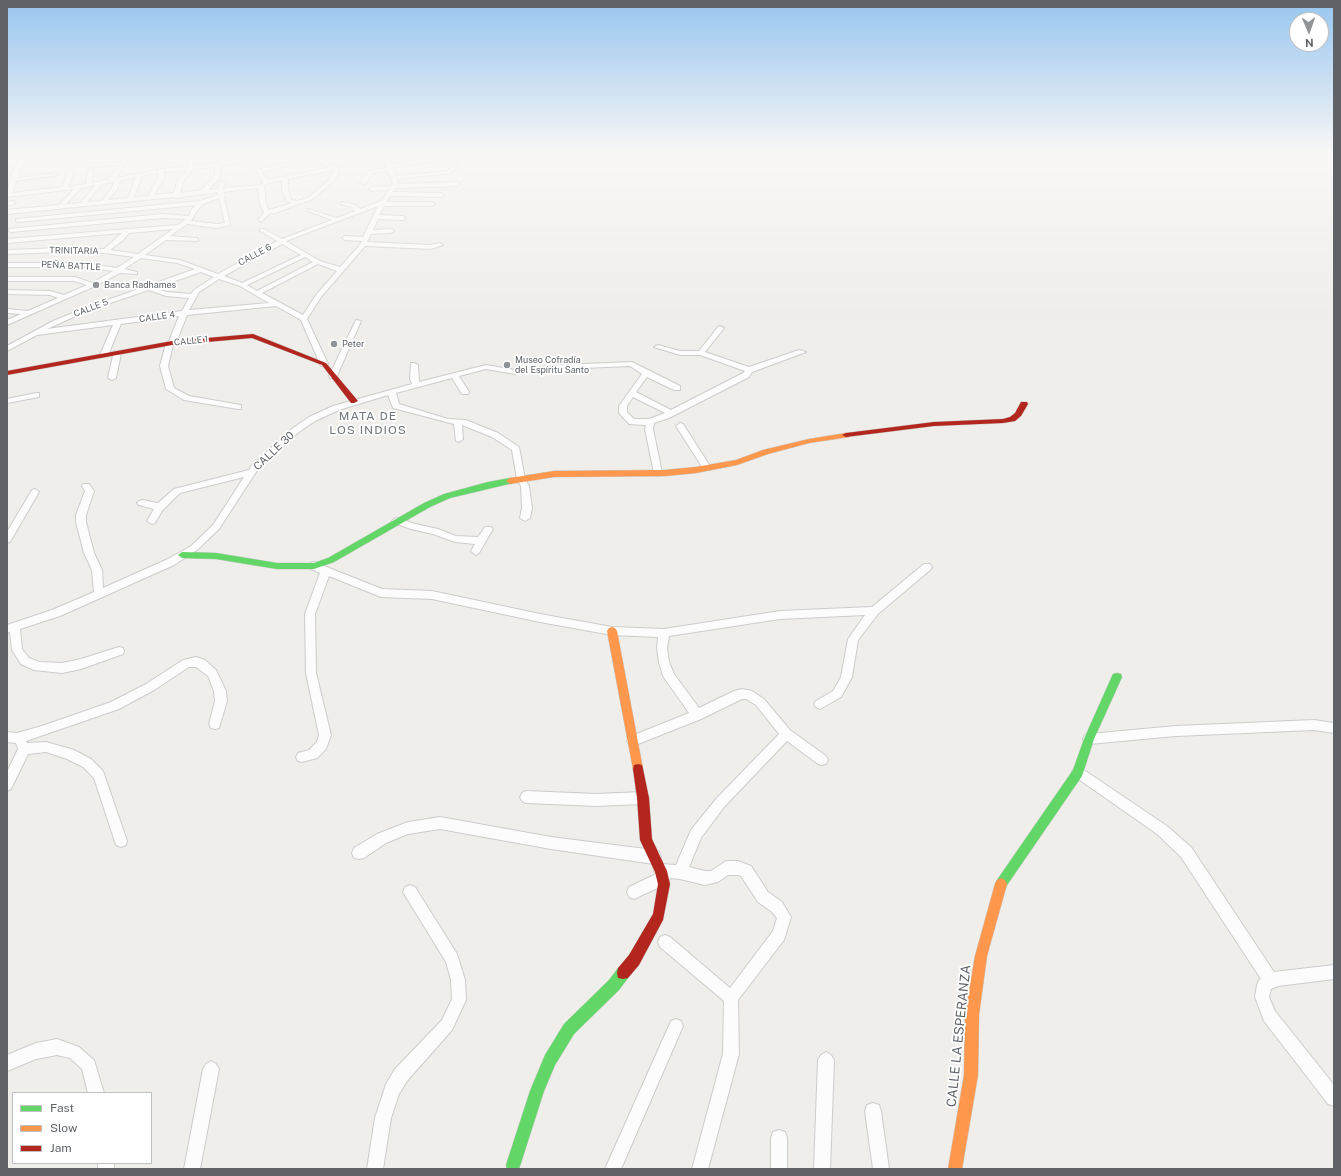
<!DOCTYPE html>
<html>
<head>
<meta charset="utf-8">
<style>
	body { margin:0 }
	#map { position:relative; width:1341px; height:1176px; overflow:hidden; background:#efeeea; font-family:"Public Sans",sans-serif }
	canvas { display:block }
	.frame { position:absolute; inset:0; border:8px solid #5f6368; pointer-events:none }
	.legend { position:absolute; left:12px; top:1092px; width:140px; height:72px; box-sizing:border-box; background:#fff; border:1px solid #bfc1c3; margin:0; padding:5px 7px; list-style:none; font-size:12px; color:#5f6368 }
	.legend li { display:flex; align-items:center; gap:8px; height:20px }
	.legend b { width:20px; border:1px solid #bfc1c3 }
	.north { position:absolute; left:1289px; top:12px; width:40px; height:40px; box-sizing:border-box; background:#fff; border:1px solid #bfc1c3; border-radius:50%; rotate:178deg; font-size:11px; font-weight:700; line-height:16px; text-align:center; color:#5f6368 }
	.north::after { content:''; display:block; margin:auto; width:14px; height:18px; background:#919496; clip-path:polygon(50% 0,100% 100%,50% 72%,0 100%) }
</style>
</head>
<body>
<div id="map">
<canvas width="1341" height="1176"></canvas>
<div class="frame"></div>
<ul class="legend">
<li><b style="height:5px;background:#63d668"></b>Fast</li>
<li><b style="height:5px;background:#ff974d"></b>Slow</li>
<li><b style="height:5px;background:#b3261e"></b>Jam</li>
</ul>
<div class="north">N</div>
</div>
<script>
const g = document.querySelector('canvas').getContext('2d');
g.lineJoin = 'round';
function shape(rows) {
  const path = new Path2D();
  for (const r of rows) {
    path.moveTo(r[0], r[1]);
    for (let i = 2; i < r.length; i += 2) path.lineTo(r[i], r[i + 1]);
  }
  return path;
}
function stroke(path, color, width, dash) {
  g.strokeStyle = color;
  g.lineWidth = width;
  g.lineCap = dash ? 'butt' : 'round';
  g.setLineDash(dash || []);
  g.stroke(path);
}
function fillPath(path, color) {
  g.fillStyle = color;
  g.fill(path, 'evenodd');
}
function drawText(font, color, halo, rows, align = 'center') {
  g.font = font + ' "Public Sans",sans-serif';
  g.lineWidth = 3.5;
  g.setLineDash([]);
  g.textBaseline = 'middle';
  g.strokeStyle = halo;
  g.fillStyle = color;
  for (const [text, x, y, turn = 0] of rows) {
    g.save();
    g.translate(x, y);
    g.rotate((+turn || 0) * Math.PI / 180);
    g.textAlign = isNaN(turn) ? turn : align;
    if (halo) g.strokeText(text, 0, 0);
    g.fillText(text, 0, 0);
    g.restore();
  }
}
const street = shape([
	[20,154,26,154,23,161,73,154,86,154,22,164,18,178,55,173,58,175,16,181,13,193,62,187,68,172,71,170,74,172,68,187,86,184,88,171,91,169,94,171,92,183,109,179,120,165,91,167,89,164,122,162,127,154,132,154,116,178,161,169,189,166,189,154,195,154,194,166,268,154,279,154,220,166,221,176,208,190,218,189,219,183,222,181,225,183,223,188,259,185,263,182,256,170,328,154,337,154,320,159,338,167,339,173,333,182,313,199,275,213,269,214,261,222,258,220,264,212,260,205,258,188,223,192,226,196,224,197,230,225,217,228,187,224,170,236,196,238,198,239,198,241,166,240,145,255,180,260,218,274,277,241,260,231,260,229,264,229,282,239,332,220,308,211,308,209,337,218,355,211,351,207,341,204,341,202,355,205,360,209,381,201,389,190,372,191,369,189,372,187,391,186,393,183,388,171,373,173,365,184,360,183,369,171,387,168,381,154,387,154,391,165,422,158,455,158,449,154,455,154,461,158,459,161,422,162,393,168,393,170,396,176,447,171,455,165,458,167,450,173,397,179,398,184,457,182,460,184,457,186,396,188,392,192,441,193,444,195,441,197,390,196,386,202,432,202,435,204,432,206,384,206,379,215,403,216,406,218,403,220,378,219,373,230,391,229,394,231,391,233,371,234,367,242,431,245,440,243,443,245,431,249,365,246,321,297,307,319,328,364,327,366,321,366,320,364,301,320,276,306,187,315,176,343,173,345,168,366,174,388,189,396,241,405,241,409,238,409,184,400,166,389,160,366,166,343,169,341,179,316,121,324,108,355,104,357,100,355,113,325,37,335,7,351,7,346,53,321,85,308,195,269,177,263,141,258,124,269,137,272,137,274,120,273,95,286,7,325,7,320,21,314,7,313,7,309,28,311,58,298,50,295,7,294,7,290,50,291,64,295,87,285,74,281,7,281,7,277,75,277,92,283,113,271,84,267,7,267,7,263,84,263,117,268,134,257,105,253,62,252,7,254,7,250,62,248,104,249,122,233,7,243,7,239,178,225,186,219,162,218,11,232,9,231,9,229,162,214,189,216,191,210,196,205,18,222,16,221,16,219,200,201,218,195,218,192,176,198,174,197,7,214,7,210,59,205,74,189,7,197,10,180,20,154],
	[314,160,331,167,267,180,261,172,314,160],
	[215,167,215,176,201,190,180,193,183,182,193,169,215,167],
	[187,170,177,182,174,193,154,195,164,178,164,172,187,170],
	[333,170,329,180,309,197,298,201,291,200,288,189,288,179,333,170],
	[158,173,158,178,148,196,134,197,142,176,158,173],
	[136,177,128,198,108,200,117,189,120,181,136,177],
	[282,180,282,189,286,201,292,203,269,210,266,205,264,186,268,183,282,180],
	[114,182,111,189,102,201,87,202,102,184,114,182],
	[95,185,81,203,66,204,81,188,95,185],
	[219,198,225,223,217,224,191,221,197,211,203,204,219,198],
	[378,206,363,237,345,236,342,238,345,240,362,241,358,247,340,267,320,261,286,241,378,206],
	[173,229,138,254,110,250,123,240,129,233,173,229],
	[282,244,301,255,242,283,224,276,282,244],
	[305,257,313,262,257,291,247,285,305,257],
	[318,264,337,271,316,295,303,315,262,293,318,264],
	[201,272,214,277,194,290,191,294,166,292,155,288,201,272],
	[219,279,240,286,269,303,189,310,199,292,219,279],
	[149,290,166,296,189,298,182,311,47,329,89,310,149,290],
	[161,154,166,154,164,161,161,163,158,161,161,154],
	[13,201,15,202,15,204,7,206,7,202,13,201],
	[356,320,361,321,337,376,336,378,330,378,329,376,356,320],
	[720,326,724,328,705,352,749,367,799,350,806,352,752,372,749,377,669,418,654,423,653,429,662,473,661,475,658,476,654,473,645,429,646,425,629,424,619,413,619,406,642,374,630,366,559,369,515,374,486,369,459,376,469,392,468,394,462,394,452,378,396,393,399,404,448,419,466,420,498,433,519,447,525,479,529,486,532,508,530,518,525,521,520,518,522,508,521,486,517,479,512,450,492,437,462,425,463,439,459,442,456,441,454,424,393,408,388,395,339,410,315,421,299,432,258,469,219,529,197,550,174,565,60,616,20,629,22,649,29,658,39,662,62,663,81,659,119,647,123,648,124,651,123,654,81,669,62,673,34,670,21,664,12,650,10,632,7,633,7,625,52,610,94,592,92,570,84,553,76,522,76,515,85,491,82,486,83,484,89,484,94,491,86,515,86,522,94,553,102,570,103,588,168,559,191,546,213,525,244,477,180,493,162,511,155,523,152,524,147,521,154,509,139,505,137,503,139,501,142,500,158,503,174,489,249,470,252,465,293,428,309,417,333,406,412,384,410,379,411,363,414,363,418,365,419,382,486,365,515,370,559,365,632,362,680,386,680,390,674,390,647,377,636,392,671,410,743,373,745,371,700,355,680,355,654,347,658,345,680,351,699,351,718,327,720,326],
	[633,397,665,413,649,419,634,419,627,412,627,406,633,397],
	[114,351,121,353,116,378,112,380,108,378,114,351],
	[36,393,39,393,39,397,7,403,7,399,36,393],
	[680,423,683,424,710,466,711,468,710,470,704,470,676,426,680,423],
	[35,489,39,492,10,542,7,543,7,532,32,490,35,489],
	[397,518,415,524,438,529,456,536,478,537,485,527,491,527,493,529,479,553,476,555,471,551,475,544,455,542,433,534,411,529,394,523,392,521,394,519,397,518],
	[314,562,382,589,432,591,540,614,612,627,664,629,780,611,872,607,924,564,930,564,932,567,930,570,878,614,858,640,852,677,841,697,820,709,816,707,814,704,816,701,833,691,841,677,848,639,865,615,780,619,669,636,667,648,669,662,674,674,699,708,734,691,742,689,752,691,764,699,790,730,826,756,828,760,826,764,822,765,818,764,787,741,724,807,701,838,689,867,705,871,711,871,726,861,738,861,751,866,768,892,782,902,791,917,784,940,738,1000,739,1054,708,1169,692,1169,723,1054,724,1001,660,947,658,942,660,937,665,935,670,937,730,988,773,931,777,918,772,912,758,902,741,876,738,875,728,875,718,882,705,885,680,879,670,878,668,883,634,899,629,897,627,892,629,887,656,874,654,871,656,866,661,864,676,865,691,830,716,799,779,734,756,705,746,699,742,699,701,719,633,746,629,745,627,741,629,737,689,713,663,676,659,662,657,648,658,637,612,635,540,622,432,599,381,597,329,576,315,614,316,673,331,735,326,749,317,758,302,762,298,761,296,757,298,753,309,750,317,742,319,735,306,673,305,614,320,573,311,569,309,566,311,563,314,562],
	[196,657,205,660,216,670,226,691,227,701,219,728,215,729,211,728,209,724,215,701,214,691,208,676,196,667,189,667,154,690,119,709,26,741,27,743,46,742,74,750,91,759,103,771,127,841,126,845,121,847,116,845,94,778,83,767,67,759,46,752,28,754,11,789,7,791,7,772,18,749,16,743,7,742,7,732,17,733,42,726,111,702,146,684,183,660,196,657],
	[1314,720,1334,723,1334,733,1314,730,1176,736,1089,744,1085,743,1083,739,1085,735,1089,734,1176,726,1314,720],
	[1078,766,1167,826,1191,847,1274,972,1334,965,1334,979,1278,986,1271,989,1269,997,1275,1011,1334,1085,1334,1106,1328,1104,1264,1021,1255,997,1257,985,1259,980,1261,979,1181,857,1157,834,1074,776,1072,772,1074,768,1078,766],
	[526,791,596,794,643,792,647,794,649,798,647,802,643,804,596,806,526,803,522,801,520,797,522,793,526,791],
	[440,817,551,837,654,850,659,852,661,857,659,862,654,864,551,849,440,829,408,834,386,843,364,858,359,859,354,858,352,853,354,848,377,834,408,822,440,817],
	[410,885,415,887,457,954,465,980,466,1000,452,1030,407,1081,399,1094,391,1118,383,1169,367,1169,375,1118,386,1084,395,1069,442,1020,452,999,451,980,446,962,403,892,405,887,410,885],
	[676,1019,681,1021,683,1026,621,1169,605,1169,671,1021,676,1019],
	[57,1039,79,1047,94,1060,104,1093,88,1093,82,1069,70,1058,57,1055,36,1059,7,1071,7,1055,36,1043,57,1039],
	[826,1052,831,1055,834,1060,830,1169,814,1169,818,1060,821,1055,826,1052],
	[211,1061,216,1064,219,1069,200,1169,184,1169,203,1069,206,1064,211,1061],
	[873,1103,879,1105,881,1111,889,1169,873,1169,865,1111,867,1105,873,1103],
	[779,1130,785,1132,787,1138,787,1169,771,1169,771,1138,773,1132,779,1130],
	[98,1163,114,1163,114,1169,98,1169,98,1163]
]);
const fast = shape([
	[510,478,514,481,513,483,450,498,430,507,334,562,314,569,277,569,216,559,182,558,178,555,182,552,216,553,277,563,314,563,328,558,424,503,444,494,488,482,510,478],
	[1117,673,1121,674,1122,677,1094,739,1082,776,1005,888,1001,890,997,888,995,884,997,880,1073,770,1084,739,1113,674,1117,673],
	[623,967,628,968,629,973,628,978,619,990,574,1034,555,1065,544,1091,519,1169,507,1169,506,1165,530,1091,545,1055,564,1024,609,980,618,968,623,967]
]);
const slow = shape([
	[846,433,850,435,849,437,809,443,768,454,737,465,696,473,665,476,554,477,510,484,506,481,510,478,554,471,665,470,696,467,736,460,763,450,809,439,846,433],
	[612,627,615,628,617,631,643,769,642,773,638,774,634,773,633,769,607,631,609,628,612,627],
	[1001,878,1005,880,1007,884,987,956,979,1015,978,1075,962,1169,948,1169,964,1075,965,1015,975,956,995,884,997,880,1001,878]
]);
const jam = shape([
	[253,334,326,363,358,401,354,403,351,403,322,365,252,338,172,345,7,375,7,371,172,341,253,334],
	[1021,402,1027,402,1028,404,1021,416,1015,421,1003,423,934,426,846,437,842,435,846,433,934,422,1003,419,1010,417,1015,413,1021,402],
	[638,764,642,765,643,769,649,798,652,839,667,871,670,884,663,920,639,965,628,978,623,979,618,978,617,973,618,968,629,955,653,914,658,884,655,872,640,840,637,798,633,769,634,765,638,764]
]);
const markers = [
	[96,285,4,"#919496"],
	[334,344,4,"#919496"],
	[507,365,4,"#919496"]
];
const farStreetnames = [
	["TRINITARIA",74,251,1],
	["CALLE 6",255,255,-28],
	["PEÑA BATTLE",71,266,3],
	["CALLE 5",91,308,-21],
	["CALLE 4",157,317,-8],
	["CALLE 1",191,341,-6]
];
const farPoinames = [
	["Banca Radhames",104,285],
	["Peter",342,344],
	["Museo Cofradía",515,360],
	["del Espíritu Santo",515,370]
];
const streetNames = [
	["CALLE 30",274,451,-43]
];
const neighbourhoodNames = [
	["MATA DE",368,416],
	["LOS INDIOS",368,430]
];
const nearStreetnames = [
	["CALLE LA ESPERANZA",959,1036,-84]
];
stroke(street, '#cbcccc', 2);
stroke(fast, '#cacacb', 1);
stroke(slow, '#cacacb', 1);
stroke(jam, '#cacacb', 1);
fillPath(street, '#fdfcfc');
fillPath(fast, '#63d668');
fillPath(slow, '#ff974d');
fillPath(jam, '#b3261e');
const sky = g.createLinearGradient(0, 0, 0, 319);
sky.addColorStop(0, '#97c6ef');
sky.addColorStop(0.48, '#f8f7f6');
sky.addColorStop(1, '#f8f7f600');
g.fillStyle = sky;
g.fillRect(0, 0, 1341, 319);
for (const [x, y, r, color] of markers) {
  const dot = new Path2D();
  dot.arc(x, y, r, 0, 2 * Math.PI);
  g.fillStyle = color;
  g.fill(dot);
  stroke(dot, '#fff', 1.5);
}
drawText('9px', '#5f6368', '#fff', farStreetnames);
drawText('9px', '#5f6368', '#fff', farPoinames, 'left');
drawText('11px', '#5f6368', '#fff', streetNames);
g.letterSpacing = '1px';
drawText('12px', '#70757a', '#fff', neighbourhoodNames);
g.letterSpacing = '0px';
drawText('13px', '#5f6368', '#fff', nearStreetnames);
</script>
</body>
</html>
